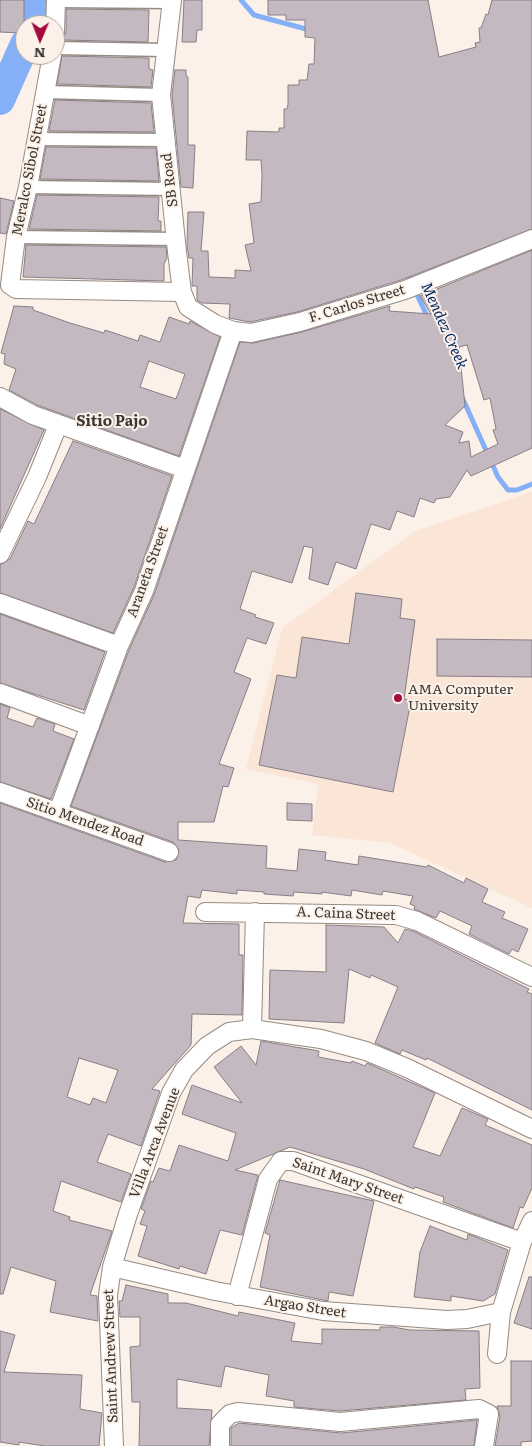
<!DOCTYPE html>
<html>
<head>
<meta charset="utf-8">
<style>
	body { margin:0 }
	#map { position:relative; width:532px; height:1446px; overflow:hidden; background:#fcf1e8; font-family:Literata,serif }
	canvas { display:block }
	.north { position:absolute; left:15px; top:15px; width:50px; height:50px; box-sizing:border-box; background:#fcf1e8; border:1px solid #afa7a0; border-radius:50%; rotate:181deg; font-size:14px; font-weight:700; line-height:20px; text-align:center; color:#3b3733 }
	.north::after { content:''; display:block; margin:auto; width:18px; height:22px; background:#a40a3f; clip-path:polygon(50% 0,100% 100%,50% 72%,0 100%) }
</style>
</head>
<body>
<div id="map">
<canvas width="532" height="1446"></canvas>
<div class="north">N</div>
</div>
<script>
const g = document.querySelector('canvas').getContext('2d');
g.lineJoin = 'round';
function fillPath(path, color) {
  g.fillStyle = color;
  g.fill(path, 'evenodd');
}
function shape(rows) {
  const path = new Path2D();
  for (const r of rows) {
    path.moveTo(r[0], r[1]);
    for (let i = 2; i < r.length; i += 2) path.lineTo(r[i], r[i + 1]);
  }
  return path;
}
function stroke(path, color, width, dash) {
  g.strokeStyle = color;
  g.lineWidth = width;
  g.lineCap = dash ? 'butt' : 'round';
  g.setLineDash(dash || []);
  g.stroke(path);
}
function drawText(font, color, halo, rows, align = 'center') {
  g.font = font + ' Literata,serif';
  g.lineWidth = 4;
  g.setLineDash([]);
  g.textBaseline = 'middle';
  g.strokeStyle = halo;
  g.fillStyle = color;
  for (const [text, x, y, turn = 0] of rows) {
    g.save();
    g.translate(x, y);
    g.rotate((+turn || 0) * Math.PI / 180);
    g.textAlign = isNaN(turn) ? turn : align;
    if (halo) g.strokeText(text, 0, 0);
    g.fillText(text, 0, 0);
    g.restore();
  }
}
const education = shape([
	[532,492,532,908,390,843,312,835,318,784,246,769,282,628,415,531]
]);
const stream = shape([
	[241,0,254,15,306,29,309,25],
	[411,270,410,280,428,318],
	[462,397,498,477,508,490,517,490,532,484]
]);
const river = shape([
	[32,25,39,0],
	[0,100,25,44]
]);
const building = shape([
	[0,0,24,0,24,21,20,26,20,33,0,32,0,0],
	[184,0,202,0,202,30,197,30,196,42,182,42,184,0],
	[268,0,428,0,439,57,476,47,475,43,480,42,479,28,481,28,486,14,488,15,492,0,532,0,532,229,401,280,297,312,250,322,229,318,230,304,202,303,197,300,197,286,192,286,193,258,189,258,187,245,188,212,204,212,201,251,208,251,209,277,235,278,235,270,251,271,245,245,254,243,249,204,261,202,262,175,261,160,246,160,247,131,279,132,279,128,284,128,284,109,287,109,288,104,288,85,299,85,299,80,307,80,309,64,314,64,315,38,305,37,305,20,286,20,286,15,268,15,268,0],
	[66,9,149,10,148,42,62,40,66,32,66,9],
	[62,56,149,58,149,69,153,70,151,87,57,84,62,56],
	[175,70,186,70,186,76,188,77,188,145,195,145,193,188,181,187,172,95,175,70],
	[55,100,151,103,154,132,49,131,55,100],
	[46,147,156,148,159,181,40,179,46,147],
	[37,195,159,197,158,221,161,221,161,231,29,229,37,195],
	[0,198,14,201,6,234,0,233,0,198],
	[26,245,166,247,167,258,164,264,164,281,23,277,26,245],
	[532,250,532,448,471,476,467,470,450,497,436,499,434,503,420,498,414,517,397,511,390,530,371,524,356,569,336,562,328,585,309,579,313,548,304,546,292,583,252,571,240,609,256,615,255,617,274,623,266,644,247,638,234,672,251,679,219,764,234,768,228,787,223,786,214,822,178,822,178,840,267,846,266,868,297,871,299,849,326,852,325,860,358,865,359,856,427,867,428,865,464,883,466,878,488,889,482,902,505,912,502,918,528,929,518,952,512,949,509,954,469,934,472,926,440,911,436,918,414,909,415,906,410,904,413,896,383,891,382,895,352,890,351,896,322,892,322,894,294,892,293,896,264,894,264,892,237,890,237,894,202,890,200,898,188,896,183,923,239,924,239,955,243,955,242,1015,192,1014,191,1045,152,1089,160,1091,141,1146,108,1134,97,1162,131,1174,121,1202,61,1181,53,1211,70,1217,69,1220,112,1231,90,1295,97,1296,98,1321,50,1312,56,1281,11,1267,3,1294,0,1294,0,803,165,862,176,860,179,850,173,842,71,806,129,650,154,595,240,342,253,343,302,332,390,306,389,311,431,314,420,296,532,250],
	[467,345,484,400,490,398,496,429,493,430,498,444,471,457,469,441,459,443,463,432,445,425,465,406,459,347,467,345],
	[79,1058,118,1070,106,1103,93,1098,90,1105,67,1097,79,1058],
	[14,306,33,307,33,310,70,323,104,333,105,330,138,341,140,335,160,342,169,317,189,324,190,321,220,337,179,456,37,405,9,390,16,369,4,364,5,354,1,353,14,306],
	[149,361,185,374,176,399,140,387,149,361],
	[0,409,44,430,0,529,0,409],
	[73,441,172,476,134,587,113,633,0,593,0,565,10,559,28,521,34,524,73,441],
	[356,593,402,599,400,618,415,620,404,699,411,701,393,792,259,765,277,675,296,678,302,637,349,644,356,593],
	[0,614,105,652,84,710,0,683,0,614],
	[437,639,532,640,532,677,437,676,437,639],
	[0,704,10,708,7,718,33,727,37,718,55,724,53,731,74,739,51,799,0,782,0,704],
	[287,803,312,804,312,821,287,820,287,803],
	[326,925,384,927,398,943,405,929,413,931,529,989,527,992,532,994,532,1110,427,1058,426,1060,402,1050,400,1054,375,1043,398,987,371,975,370,978,349,969,344,1023,269,1019,270,970,326,972,326,925],
	[261,1041,319,1051,318,1057,351,1063,352,1061,365,1066,367,1063,435,1093,413,1147,440,1156,462,1108,488,1119,485,1125,532,1145,532,1188,523,1208,520,1207,513,1228,443,1202,444,1197,415,1187,414,1189,364,1169,290,1147,235,1170,258,1175,242,1235,220,1230,206,1274,180,1266,179,1269,138,1256,147,1226,140,1224,145,1211,141,1209,151,1181,153,1182,159,1168,170,1171,179,1145,228,1161,236,1133,182,1114,192,1085,242,1103,214,1067,241,1046,256,1065,261,1041],
	[280,1180,374,1201,353,1296,329,1292,328,1301,260,1287,270,1235,265,1233,280,1180],
	[430,1226,467,1240,468,1234,508,1250,495,1294,483,1301,451,1296,451,1301,414,1297,420,1252,430,1226],
	[529,1277,532,1277,532,1329,514,1323,529,1277],
	[126,1285,168,1294,168,1303,186,1303,238,1316,239,1312,295,1323,291,1341,322,1344,322,1329,380,1330,380,1327,393,1327,410,1330,479,1331,480,1388,465,1389,466,1400,340,1411,294,1407,294,1401,266,1396,269,1375,225,1366,221,1387,177,1379,177,1408,212,1410,209,1446,139,1446,140,1402,132,1402,130,1347,140,1346,140,1317,120,1317,119,1301,122,1301,126,1285],
	[0,1331,15,1335,4,1372,82,1375,80,1409,102,1413,99,1446,45,1446,19,1442,19,1445,0,1442,0,1331],
	[511,1361,532,1361,532,1441,521,1442,521,1446,495,1446,500,1416,497,1406,511,1406,511,1361],
	[477,1420,474,1446,231,1446,231,1428,239,1423,341,1433,477,1420]
]);
const pedestrian = shape([
	[56,1,172,2],
	[55,48,165,50],
	[45,92,161,95],
	[37,139,165,140],
	[28,187,171,189],
	[16,237,176,239]
]);
const minor = shape([
	[172,0,161,95,177,252,182,292,188,307,215,324,233,331,251,333,300,322,405,290,532,239],
	[55,32,56,0],
	[52,55,28,187,16,237,10,285,16,289,182,292],
	[0,397,33,415,185,469],
	[0,554,37,477,58,425],
	[0,603,119,646],
	[0,693,90,726],
	[0,792,169,852],
	[58,812,119,646,144,591,233,331],
	[205,912,396,915,417,921,532,977],
	[252,1029,255,912],
	[112,1267,215,1291,323,1311,447,1320,467,1319,501,1312],
	[237,1296,268,1179,281,1161,293,1161,522,1242],
	[497,1354,501,1312,522,1242,532,1221],
	[114,1446,108,1295,112,1267,128,1214,171,1093,184,1070,207,1046,229,1032,252,1029,321,1039,366,1051,407,1068,532,1129],
	[220,1446,220,1424,230,1414,238,1412,340,1422,479,1409,489,1414,484,1446]
]);
const markers = [
	[398,698,5,"#a40a3f"]
];
const streetNames = [
	["Meralco Sibol Street",30,170,-79],
	["SB Road",170,180,-97],
	["F. Carlos Street",357,304,-17],
	["Araneta Street",148,572,-70],
	["Sitio Mendez Road",85,822,19],
	["A. Caina Street",346,914,2],
	["Villa Arca Avenue",155,1143,-69],
	["Saint Mary Street",348,1181,19],
	["Argao Street",305,1307,9],
	["Saint Andrew Street",111,1356,-92]
];
const poiNames = [
	["AMA Computer",408,690],
	["University",408,706]
];
const waterNames = [
	["Mendez Creek",444,326,66]
];
const neighbourhoodNames = [
	["Sitio Pajo",112,422]
];
fillPath(education, '#fae5d7');
stroke(stream, '#85b0f7', 5);
stroke(river, '#85b0f7', 30);
fillPath(building, '#c4b9c1');
stroke(building, '#887e85', 1);
stroke(pedestrian, '#948b83', 15);
stroke(minor, '#948b83', 20);
stroke(pedestrian, '#fff', 12);
stroke(minor, '#fff', 18);
for (const [x, y, r, color] of markers) {
  const dot = new Path2D();
  dot.arc(x, y, r, 0, 2 * Math.PI);
  g.fillStyle = color;
  g.fill(dot);
  stroke(dot, '#fcf1e8', 2);
}
drawText('14px', '#3b3733', '#fcf1e8', streetNames);
drawText('14px', '#3b3733', '#fcf1e8', poiNames, 'left');
drawText('italic 15px', '#082d6a', '#fcf1e8', waterNames);
drawText('bold 15px', '#3b3733', '#fcf1e8', neighbourhoodNames);
</script>
</body>
</html>
